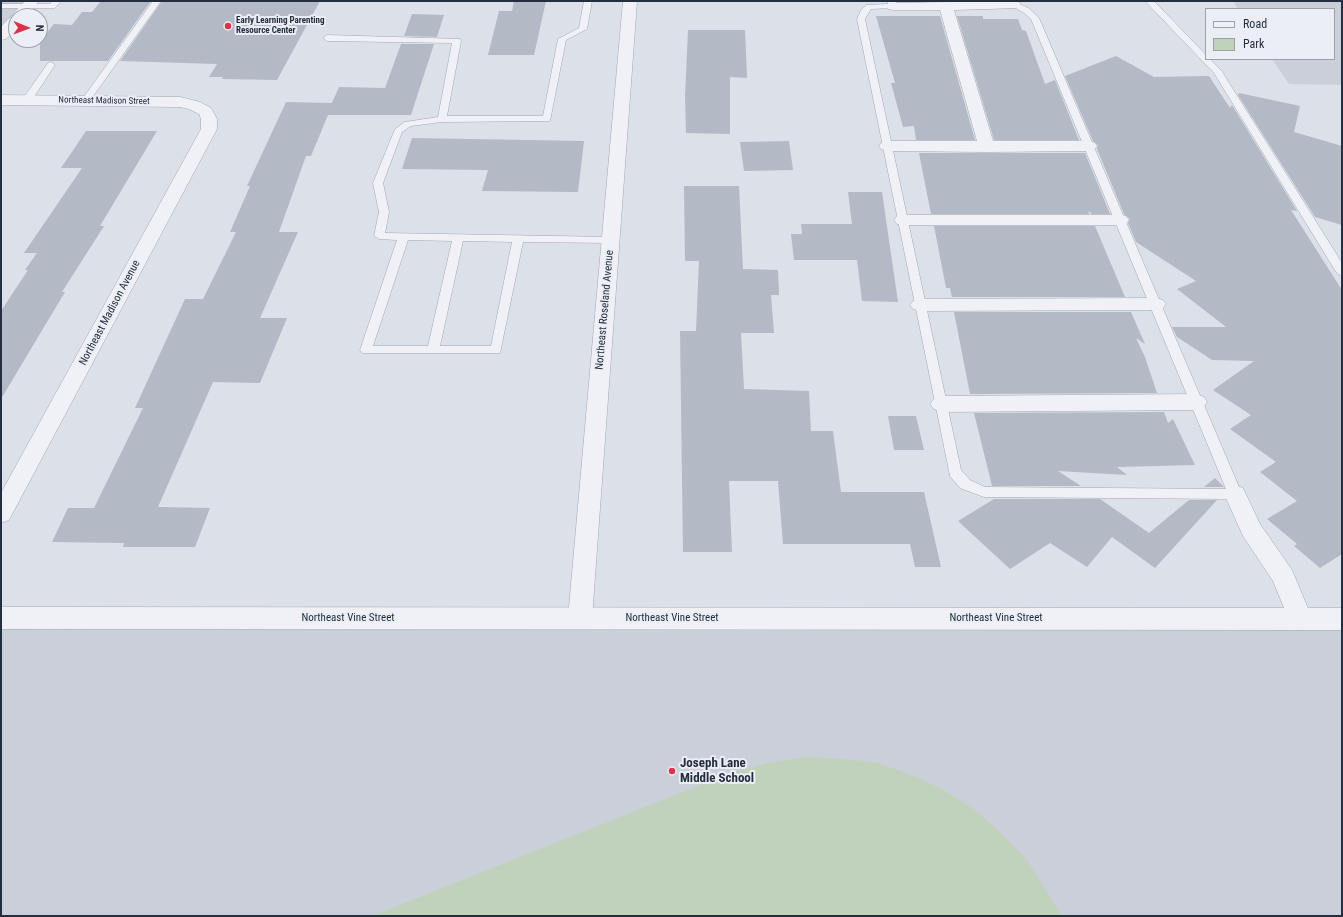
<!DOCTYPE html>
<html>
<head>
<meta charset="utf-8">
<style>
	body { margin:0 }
	#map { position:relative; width:1343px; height:917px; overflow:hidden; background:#dce0e8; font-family:"Roboto Condensed",sans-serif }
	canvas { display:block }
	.frame { position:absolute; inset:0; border:2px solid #242e3f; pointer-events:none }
	.legend { position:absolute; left:1205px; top:8px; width:130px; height:52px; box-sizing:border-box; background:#ebeff5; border:1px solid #9ba2ac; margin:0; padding:5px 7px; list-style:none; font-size:12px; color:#242e3f }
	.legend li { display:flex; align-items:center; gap:8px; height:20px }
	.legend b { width:20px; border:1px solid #9ba2ac }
	.north { position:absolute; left:8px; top:8px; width:40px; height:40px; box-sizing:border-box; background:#ebeff5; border:1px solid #9ba2ac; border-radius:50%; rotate:91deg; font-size:11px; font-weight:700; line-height:16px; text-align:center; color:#242e3f }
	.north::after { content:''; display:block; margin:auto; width:14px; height:18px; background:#db334a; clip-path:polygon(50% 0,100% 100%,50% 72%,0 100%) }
</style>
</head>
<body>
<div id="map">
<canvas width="1343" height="917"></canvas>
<div class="frame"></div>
<ul class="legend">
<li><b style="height:5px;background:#eff1f6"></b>Road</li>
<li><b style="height:11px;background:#c1d2bc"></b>Park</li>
</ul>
<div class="north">N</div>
</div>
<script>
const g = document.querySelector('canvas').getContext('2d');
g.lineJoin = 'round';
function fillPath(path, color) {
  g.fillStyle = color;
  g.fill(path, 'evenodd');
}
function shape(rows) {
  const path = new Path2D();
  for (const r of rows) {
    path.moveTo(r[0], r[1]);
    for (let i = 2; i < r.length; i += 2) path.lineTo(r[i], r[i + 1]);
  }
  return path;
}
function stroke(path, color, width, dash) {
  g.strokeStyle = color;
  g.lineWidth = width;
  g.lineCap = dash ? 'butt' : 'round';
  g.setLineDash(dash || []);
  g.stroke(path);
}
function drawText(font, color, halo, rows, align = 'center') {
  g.font = font + ' "Roboto Condensed",sans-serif';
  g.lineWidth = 4;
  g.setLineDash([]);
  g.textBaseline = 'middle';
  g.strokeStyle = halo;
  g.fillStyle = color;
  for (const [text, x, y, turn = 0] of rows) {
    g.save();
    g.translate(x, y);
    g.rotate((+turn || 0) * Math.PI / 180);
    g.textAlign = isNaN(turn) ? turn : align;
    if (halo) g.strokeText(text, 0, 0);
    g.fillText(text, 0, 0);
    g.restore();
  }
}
const built = shape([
	[1,1,32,1,16,16,10,27,1,27],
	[1233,1,1342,1,1342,85,1289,84,1272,59,1334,59,1334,9,1238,9],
	[1,619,1342,625,1342,916,1,916]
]);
const green = shape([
	[806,757,846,759,878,763,916,777,942,789,975,810,1001,833,1027,860,1062,916,372,916,728,774,767,763]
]);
const building = shape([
	[101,1,151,1,108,61,40,61,40,41,54,24,72,25,82,12,92,12],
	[162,1,320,1,277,80,222,79,223,77,209,77,217,64,120,61],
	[514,1,546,1,534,55,488,55,499,11,512,11],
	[412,14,444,15,437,37,404,36],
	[876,16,940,16,975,140,916,140,914,126,903,127,891,83,895,83],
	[957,16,983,16,983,19,1018,19,1022,30,1026,31,1045,84,1055,80,1079,140,994,140],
	[688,30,745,30,747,78,730,77,730,134,686,133,685,97],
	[401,44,434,44,411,115,328,115,311,156,306,156,279,232,298,232,260,318,287,318,260,383,213,382,158,507,210,508,195,547,123,547,124,543,52,542,68,508,94,508,143,408,135,408,185,299,203,299,236,232,230,232,250,186,247,186,286,102,332,103,339,87,385,88],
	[1116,56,1154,77,1209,76,1230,108,1232,105,1297,211,1291,210,1342,290,1342,554,1320,568,1294,546,1297,544,1267,519,1297,501,1260,472,1276,462,1230,429,1251,415,1213,390,1254,361,1212,360,1177,337,1172,327,1226,327,1177,289,1196,281,1136,242,1128,223,1130,219,1124,214,1097,149,1098,145,1093,141,1065,76],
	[1239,93,1300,106,1294,132,1342,146,1342,225,1315,217,1238,95],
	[86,131,157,131,100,226,104,226,62,292,65,292,1,399,1,311,28,270,25,270,37,253,24,253,82,168,61,168],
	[412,138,584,141,578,192,482,191,488,170,402,169],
	[789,141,793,170,744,171,740,142],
	[919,153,1085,153,1110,214,1092,214,1088,211,1089,214,931,214],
	[684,186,739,186,743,269,778,270,779,295,771,295,774,333,741,333,744,389,809,391,811,431,833,431,841,492,924,492,941,567,915,567,910,544,783,544,778,481,729,481,732,552,683,552,680,331,696,331,699,261,685,261],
	[848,192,882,192,898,302,862,301,857,260,794,260,791,234,802,234,801,224,852,224],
	[934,226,1095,226,1125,297,952,297,950,288,946,288],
	[954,312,1131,312,1145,344,1136,338,1145,357,1157,393,970,394],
	[1164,412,1168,423,1173,419,1195,465,1117,467,1127,475,1058,471,1081,486,992,486,974,413],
	[888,416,916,416,924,450,894,450],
	[1215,478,1224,487,1204,487],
	[994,499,1100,499,1149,533,1189,500,1217,500,1155,568,1112,537,1087,567,1050,543,1010,569,958,521]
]);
const service = shape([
	[52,1,61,1,55,8,1,8,1,4,50,4,52,1],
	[153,1,161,1,89,102,83,102,81,100,83,98,153,1],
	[584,1,592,1,587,29,566,40,550,121,442,122,411,126,402,132,383,183,389,212,385,233,611,237,616,240,611,243,523,242,500,353,362,353,360,350,397,240,379,239,374,236,379,212,373,183,395,129,405,122,438,117,452,43,327,41,323,38,327,35,460,39,461,41,447,116,543,116,558,39,579,28,584,1],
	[408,240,452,241,428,346,373,346,408,240],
	[463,241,512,242,491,346,440,346,463,241],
	[888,1,896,1,897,6,893,8,871,9,865,19,961,470,970,480,985,487,1226,489,1031,19,1024,13,1004,1,1014,1,1030,9,1039,18,1242,494,1240,498,1235,499,984,497,960,488,950,476,857,19,861,10,866,5,888,4,888,1],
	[1145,1,1154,1,1206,55,1206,59,1210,59,1221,70,1342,263,1342,276,1338,274,1336,272,1214,73,1145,1],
	[51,62,55,65,32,100,30,102,24,102,22,100,48,63,51,62]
]);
const minor = shape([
	[25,1,39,1,27,16,16,16,16,28,6,39,1,40,1,27,25,1],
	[623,1,637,1,592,618,589,625,580,629,571,625,568,618,623,1],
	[1015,1,1019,2,1021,5,1019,8,954,10,993,141,1089,141,1095,143,1097,146,1095,149,1089,151,987,152,887,151,881,149,879,146,881,143,887,141,977,141,940,10,893,10,888,9,886,6,888,3,1015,1],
	[1,95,180,97,200,102,211,108,217,119,217,129,9,520,1,523,1,493,201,129,201,119,199,114,189,109,180,107,1,105,1,95],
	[903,215,1120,215,1126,216,1129,220,1126,224,1120,225,903,225,897,224,894,220,897,216,903,215],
	[1156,298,1163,300,1166,304,1163,308,1156,310,920,311,913,309,910,305,913,301,920,299,1156,298],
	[1197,394,1204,397,1207,402,1204,407,1197,410,941,412,934,409,930,404,934,399,941,396,1197,394],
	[1235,485,1243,488,1260,524,1292,570,1312,618,1309,625,1300,629,1291,625,1273,581,1243,536,1224,494,1227,488,1235,485]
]);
const tertiary = shape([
	[1,607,1342,608,1342,630,1,629,1,607]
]);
const markers = [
	[228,26,4,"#db334a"],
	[672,771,4,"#db334a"]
];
const farPoinames = [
	["Early Learning Parenting",236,21],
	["Resource Center",236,31]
];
const farStreetnames = [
	["Northeast Madison Street",104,101,1]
];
const streetNames = [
	["Northeast Roseland Avenue",605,310,-85],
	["Northeast Madison Avenue",110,313,-62],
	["Northeast Vine Street",348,618],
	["Northeast Vine Street",672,618],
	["Northeast Vine Street",996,618]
];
const nearPoinames = [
	["Joseph Lane",680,764],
	["Middle School",680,779]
];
fillPath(built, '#cacfda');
fillPath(green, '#c1d2bc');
fillPath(building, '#b3b9c5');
stroke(service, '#a1a7b2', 1);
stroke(minor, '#a1a7b2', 1);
stroke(tertiary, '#a1a7b2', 1);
fillPath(service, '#eff1f6');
fillPath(minor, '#eff1f6');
fillPath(tertiary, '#eff1f6');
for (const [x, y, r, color] of markers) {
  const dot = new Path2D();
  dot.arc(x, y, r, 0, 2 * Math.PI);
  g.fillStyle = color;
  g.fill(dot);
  stroke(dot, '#ebeff5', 1.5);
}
drawText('bold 9px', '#242e3f', '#ebeff5', farPoinames, 'left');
drawText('9px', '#242e3f', '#ebeff5', farStreetnames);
drawText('11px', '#242e3f', '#ebeff5', streetNames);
drawText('bold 13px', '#242e3f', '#ebeff5', nearPoinames, 'left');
</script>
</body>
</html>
